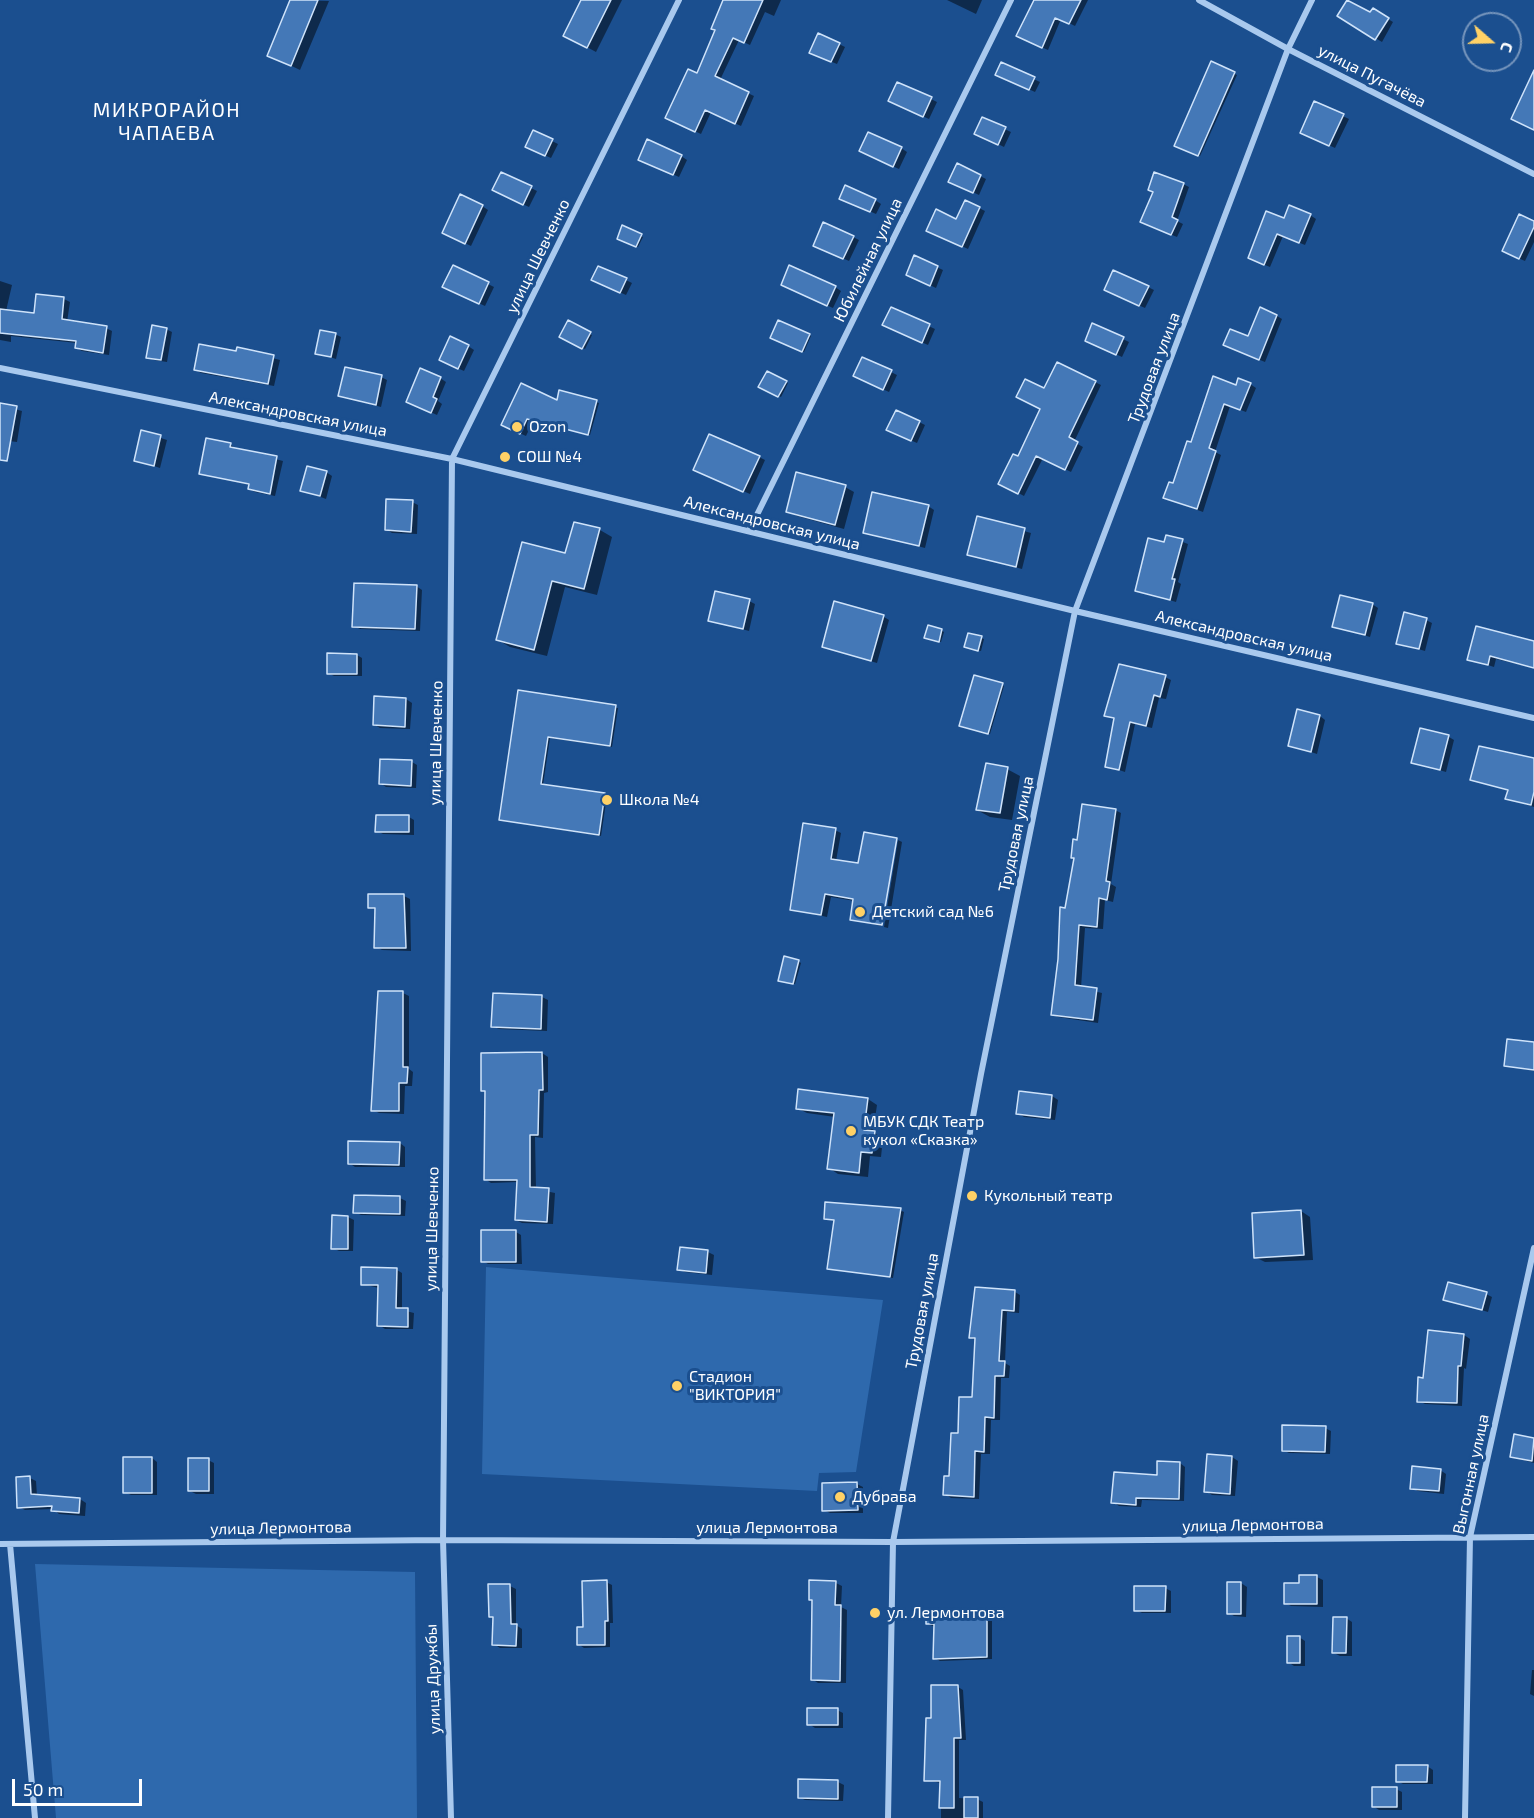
<!DOCTYPE html>
<html>
<head>
<meta charset="utf-8">
<style>
	body { margin:0 }
	#map { position:relative; width:1534px; height:1818px; overflow:hidden; background:#1b4f8f; font-family:"Exo 2",sans-serif }
	canvas { display:block }
	.north { position:absolute; left:1462px; top:12px; width:60px; height:60px; box-sizing:border-box; background:#1b4f8f; border:2px solid #7695bc; border-radius:50%; rotate:110deg; font-size:16px; font-weight:700; line-height:24px; text-align:center; color:#fff }
	.north::after { content:''; display:block; margin:auto; width:21px; height:27px; background:#ffd166; clip-path:polygon(50% 0,100% 100%,50% 72%,0 100%) }
	.scale { position:absolute; left:12px; top:1779px; width:130px; height:27px; box-sizing:border-box; border:3px solid #fff; border-top:0; padding-left:8px; font-size:18px; line-height:21px; white-space:nowrap; color:#fff; -webkit-text-stroke:4px #1b4f8f; paint-order:stroke }
</style>
</head>
<body>
<div id="map">
<canvas width="1534" height="1818"></canvas>
<div class="north">С</div>
<div class="scale">50 m</div>
</div>
<script>
const g = document.querySelector('canvas').getContext('2d');
g.lineJoin = 'round';
function fillPath(path, color) {
  g.fillStyle = color;
  g.fill(path, 'evenodd');
}
function shape(rows) {
  const path = new Path2D();
  for (const r of rows) {
    path.moveTo(r[0], r[1]);
    for (let i = 2; i < r.length; i += 2) path.lineTo(r[i], r[i + 1]);
  }
  return path;
}
function stroke(path, color, width, dash) {
  g.strokeStyle = color;
  g.lineWidth = width;
  g.lineCap = dash ? 'butt' : 'round';
  g.setLineDash(dash || []);
  g.stroke(path);
}
function drawText(font, color, halo, rows, align = 'center') {
  g.font = font + ' "Exo 2",sans-serif';
  g.lineWidth = 6;
  g.setLineDash([]);
  g.textBaseline = 'middle';
  g.strokeStyle = halo;
  g.fillStyle = color;
  for (const [text, x, y, turn = 0] of rows) {
    g.save();
    g.translate(x, y);
    g.rotate((+turn || 0) * Math.PI / 180);
    g.textAlign = isNaN(turn) ? turn : align;
    if (halo) g.strokeText(text, 0, 0);
    g.fillText(text, 0, 0);
    g.restore();
  }
}
const green = shape([
	[486,1267,883,1300,856,1472,819,1473,817,1491,482,1474],
	[35,1564,415,1572,417,1818,56,1818]
]);
const shadow = shape([
	[291,0,329,1,300,70,269,55],
	[582,0,622,0,596,52,574,40],
	[726,0,781,0,774,16,765,12,750,45,739,40,720,80,754,96,741,126,711,112,701,134,673,121,697,75,717,30],
	[947,0,982,0,976,14],
	[1035,0,1088,0,1075,26,1061,19,1048,50,1024,39],
	[1373,10,1393,22,1382,42,1339,16,1371,14],
	[839,44,845,47,837,64,817,56],
	[1212,63,1237,75,1200,156,1175,145],
	[1002,64,1040,82,1035,92,1002,77],
	[931,99,937,102,929,119,896,104],
	[1315,103,1349,119,1335,148,1307,135],
	[983,119,1011,132,1004,147,982,136],
	[552,141,558,144,551,158,533,150],
	[901,148,907,152,899,169,866,154],
	[681,156,687,160,679,177,646,162],
	[980,176,986,179,979,195,956,184],
	[1183,184,1189,187,1177,221,1183,224,1177,237,1148,225],
	[531,188,537,191,529,207,499,193],
	[875,200,881,204,876,214,847,201],
	[482,206,488,210,471,246,450,236],
	[979,208,985,211,968,249,934,233],
	[1310,215,1316,219,1305,245,1283,236,1270,267,1255,261,1285,220],
	[1534,223,1534,242,1525,261,1509,254],
	[623,227,643,237,638,247,619,238],
	[853,237,859,240,849,261,821,248],
	[915,257,943,270,936,288,913,277],
	[454,267,494,287,485,306,450,290],
	[626,280,632,283,626,295,599,283],
	[0,281,12,285,6,311,35,315,37,296,64,299,70,302,67,322,106,328,112,331,109,355,82,351,76,348,77,343,11,336,11,342,0,340],
	[835,287,841,291,833,308,788,288],
	[1148,287,1154,290,1145,308,1111,293],
	[892,309,935,329,928,345,890,328],
	[1277,316,1282,319,1265,362,1230,348,1248,338],
	[779,321,811,336,804,352,772,337],
	[568,322,592,335,585,349,561,336],
	[166,329,172,332,167,362,154,360,148,357],
	[335,334,341,337,336,359,317,353],
	[1123,339,1129,342,1122,357,1092,343],
	[468,346,474,350,464,371,446,363],
	[238,349,280,360,274,386,201,373,196,370,237,353],
	[891,372,897,375,889,392,861,379],
	[767,373,788,383,781,397,760,386],
	[381,377,387,380,381,407,340,396],
	[440,378,446,382,438,401,442,404,437,415,413,404],
	[1095,382,1101,385,1074,442,1083,447,1071,472,1043,458,1024,496,1000,483,1018,459,1042,409,1044,390],
	[1250,384,1256,388,1246,412,1230,406,1215,452,1221,455,1203,512,1165,498,1174,485,1192,444,1236,387],
	[545,396,526,436,508,428],
	[596,402,599,403,590,435,554,426],
	[0,405,22,411,17,442,0,440],
	[919,422,925,425,917,443,894,433],
	[142,432,167,440,160,468,136,460],
	[230,444,236,449,283,461,275,496,255,492,249,489,250,485,201,473],
	[759,457,765,460,750,494,701,473],
	[326,472,332,476,326,499,302,490],
	[845,487,854,492,844,529,797,516,787,511],
	[412,502,418,505,417,534,392,533,386,529],
	[928,506,934,510,925,548,864,532],
	[978,518,1031,533,1022,569,969,555],
	[575,524,600,530,612,537,597,595,565,587,547,656,510,647,498,640,566,555],
	[1167,536,1188,544,1178,582,1181,584,1176,602,1136,590,1165,544],
	[416,586,422,590,420,631,360,629,354,626],
	[749,601,755,604,749,631,710,620],
	[1372,604,1378,608,1370,637,1334,626],
	[884,617,889,620,877,663,823,647],
	[1426,620,1432,623,1425,651,1398,643],
	[941,630,944,632,941,642,928,639],
	[969,634,984,639,981,651,968,648],
	[1534,643,1534,668,1496,659,1494,667,1469,659],
	[357,655,362,658,362,676,334,676,328,673],
	[1165,677,1171,680,1166,699,1159,698,1152,728,1135,724,1125,772,1107,766,1115,719,1106,715],
	[1002,685,1004,686,990,734,963,726],
	[520,692,618,708,612,747,550,738,543,785,607,796,601,836,500,820],
	[406,699,412,703,410,729,380,728,375,725],
	[1320,716,1325,720,1317,754,1290,745],
	[1449,737,1454,740,1446,772,1412,762],
	[1534,759,1534,807,1507,798,1509,791,1472,779],
	[412,762,417,765,416,788,386,787,380,783],
	[1007,769,1020,776,1012,820,990,817,977,810],
	[1115,810,1121,813,1111,884,1116,887,1113,902,1105,900,1103,929,1085,928,1081,988,1102,993,1098,1023,1058,1017,1053,1014,1066,909,1078,842],
	[409,817,414,820,414,835,383,834,377,831],
	[835,830,841,833,836,861,860,865,895,839,881,926,852,919,855,901,831,897,827,917,792,909],
	[898,840,902,842,888,928,884,927],
	[404,896,410,899,411,951,382,950,376,947,377,910,369,907],
	[798,961,801,963,795,984,782,981],
	[379,992,403,993,409,996,409,1069,413,1072,412,1086,405,1086,404,1114,379,1113,373,1110],
	[494,995,542,997,548,1000,547,1031,499,1029,493,1026],
	[1534,1044,1534,1071,1505,1065],
	[542,1053,548,1057,548,1092,544,1093,543,1138,535,1137,536,1189,555,1193,553,1224,522,1223,516,1220,518,1182,491,1183,485,1179,486,1092,483,1090],
	[1052,1096,1058,1100,1055,1120,1024,1117,1018,1113],
	[868,1099,877,1105,873,1132,883,1138,881,1157,870,1156,868,1177,838,1174,829,1168,835,1117,807,1113,797,1108],
	[400,1143,405,1147,405,1167,355,1167,349,1163],
	[400,1198,406,1201,405,1216,361,1215,355,1212],
	[900,1210,904,1212,893,1278,828,1268,835,1220,825,1218],
	[1301,1211,1310,1217,1313,1260,1265,1262,1255,1257,1253,1214],
	[348,1217,354,1220,353,1251,339,1251,333,1248],
	[516,1232,521,1235,522,1264,488,1264,483,1261],
	[681,1249,708,1252,714,1255,712,1275,685,1272,679,1269],
	[397,1270,402,1273,402,1310,414,1313,413,1329,385,1329,379,1325,379,1288,362,1284],
	[1015,1292,1020,1295,1019,1313,1007,1312,1005,1363,1010,1366,1009,1378,1001,1378,1000,1420,991,1420,990,1454,981,1454,979,1499,951,1498,945,1494,959,1434,974,1399,977,1341,970,1337],
	[1486,1294,1492,1297,1488,1312,1445,1299],
	[1464,1335,1470,1339,1466,1369,1464,1368,1462,1406,1425,1404,1419,1401,1425,1379],
	[1325,1428,1331,1431,1330,1454,1289,1453,1283,1450],
	[1515,1436,1534,1439,1534,1463,1512,1457],
	[1232,1457,1238,1461,1235,1496,1212,1495,1206,1491],
	[152,1458,157,1462,157,1495,131,1495,125,1492],
	[208,1460,214,1463,214,1494,196,1494,190,1491],
	[1180,1463,1185,1467,1184,1501,1142,1500,1141,1507,1119,1506,1113,1502],
	[1440,1470,1446,1474,1444,1494,1418,1491,1412,1488],
	[30,1478,36,1481,37,1496,80,1499,86,1503,85,1516,59,1514,53,1509,25,1510,19,1507],
	[857,1484,863,1487,863,1513,830,1513,824,1510],
	[1317,1577,1323,1580,1323,1607,1291,1606,1285,1603],
	[606,1582,612,1585,613,1623,610,1623,610,1647,584,1648,578,1644],
	[836,1583,842,1586,841,1607,847,1610,846,1683,818,1683,812,1679,813,1601,810,1599],
	[1241,1583,1247,1587,1246,1617,1234,1616,1229,1613],
	[490,1586,510,1586,516,1589,516,1625,522,1629,522,1648,500,1648,494,1644,494,1618,490,1616],
	[1165,1588,1171,1591,1171,1613,1142,1613,1136,1610],
	[987,1611,992,1614,992,1659,940,1661,935,1658,935,1627,928,1624],
	[1346,1618,1352,1622,1352,1656,1340,1656,1334,1653],
	[1299,1637,1305,1641,1305,1666,1294,1666,1288,1662],
	[1532,1670,1534,1670,1534,1696,1530,1694],
	[958,1687,963,1690,966,1740,959,1740,959,1798,977,1799,983,1802,983,1818,941,1818,941,1783,926,1780,933,1719],
	[837,1710,843,1713,843,1728,815,1728,809,1724],
	[1427,1766,1433,1770,1433,1784,1403,1784,1397,1781],
	[838,1782,844,1785,843,1801,805,1800,799,1797],
	[1396,1789,1402,1792,1402,1810,1379,1810,1373,1806]
]);
const building = shape([
	[290,0,318,0,291,66,267,56,290,0],
	[581,0,611,0,587,48,563,36,581,0],
	[723,0,763,0,744,43,733,38,715,76,749,92,735,124,705,110,695,132,665,118,688,69,697,73,715,30,711,29,723,0],
	[1034,0,1081,0,1069,24,1055,18,1042,48,1016,36,1034,0],
	[1347,0,1370,12,1373,8,1389,18,1375,40,1337,16,1347,0],
	[818,33,840,43,831,62,809,53,818,33],
	[1211,61,1235,72,1198,156,1174,146,1211,61],
	[1001,62,1035,77,1029,90,995,75,1001,62],
	[1534,70,1534,130,1511,119,1534,70],
	[897,82,932,97,923,117,888,101,897,82],
	[1314,101,1344,114,1329,146,1300,133,1314,101],
	[982,117,1006,127,998,145,974,134,982,117],
	[533,130,553,139,545,156,525,147,533,130],
	[868,132,902,147,893,167,859,151,868,132],
	[647,139,682,155,673,175,638,160,647,139],
	[957,163,981,175,973,193,948,182,957,163],
	[501,172,532,186,523,205,492,190,501,172],
	[1154,172,1184,183,1172,217,1178,220,1171,235,1140,222,1153,192,1148,190,1154,172],
	[845,185,876,199,870,212,839,199,845,185],
	[460,194,483,205,465,244,442,233,460,194],
	[965,200,980,207,962,247,926,231,936,209,956,219,965,200],
	[1289,205,1311,214,1299,243,1277,234,1264,265,1248,258,1266,211,1284,218,1289,205],
	[1519,214,1534,221,1534,227,1519,259,1502,251,1519,214],
	[823,222,854,236,843,259,813,246,823,222],
	[622,225,642,234,636,247,617,239,622,225],
	[914,255,938,266,930,286,906,275,914,255],
	[453,265,489,282,479,304,442,287,453,265],
	[789,265,836,286,827,306,781,285,789,265],
	[598,266,627,278,620,293,591,280,598,266],
	[1113,270,1149,286,1139,306,1104,290,1113,270],
	[36,294,64,297,62,319,107,326,103,353,75,348,76,341,0,333,0,309,34,313,36,294],
	[891,307,930,324,922,343,882,325,891,307],
	[1260,307,1277,315,1259,360,1223,345,1230,329,1248,336,1260,307],
	[568,320,591,332,582,349,559,337,568,320],
	[778,320,810,334,802,352,770,338,778,320],
	[1092,323,1124,337,1116,355,1085,341,1092,323],
	[152,325,167,328,161,360,146,358,152,325],
	[320,330,336,333,331,357,315,354,320,330],
	[450,336,469,345,458,369,439,360,450,336],
	[199,344,236,351,237,347,274,355,268,384,194,370,199,344],
	[862,357,892,370,883,390,853,376,862,357],
	[1057,362,1096,381,1069,437,1078,442,1065,470,1036,456,1018,494,998,484,1013,454,1018,456,1040,409,1016,397,1025,379,1044,388,1057,362],
	[345,367,382,375,376,405,338,396,345,367],
	[420,368,441,377,433,397,437,399,431,413,406,402,420,368],
	[767,371,787,381,778,397,758,387,767,371],
	[1213,376,1236,385,1238,378,1251,383,1240,410,1224,404,1209,448,1216,451,1197,509,1163,498,1169,482,1173,483,1187,441,1191,442,1213,376],
	[521,383,557,400,559,390,597,400,588,435,527,419,520,434,501,425,521,383],
	[0,403,17,406,7,461,0,460,0,403],
	[896,410,920,421,911,441,886,430,896,410],
	[141,430,161,435,154,466,134,461,141,430],
	[709,434,760,456,743,492,693,470,709,434],
	[206,438,231,443,230,447,277,456,270,494,248,489,249,484,199,474,206,438],
	[307,466,327,471,320,496,300,491,307,466],
	[796,472,846,485,835,525,786,512,796,472],
	[872,492,929,505,919,546,863,533,872,492],
	[386,499,413,500,411,532,385,530,386,499],
	[977,516,1025,528,1016,567,967,555,977,516],
	[574,522,600,528,584,589,552,581,534,650,496,640,522,542,565,553,574,522],
	[1166,535,1183,539,1172,579,1175,579,1170,600,1135,591,1148,538,1164,542,1166,535],
	[354,583,417,585,415,629,352,627,354,583],
	[715,591,750,599,743,629,708,621,715,591],
	[1340,595,1373,603,1365,635,1332,627,1340,595],
	[834,601,884,615,871,661,822,647,834,601],
	[1404,612,1427,618,1419,649,1396,644,1404,612],
	[928,625,942,629,939,642,924,638,928,625],
	[1476,626,1534,641,1534,668,1490,656,1488,665,1467,660,1476,626],
	[968,633,982,636,978,651,964,647,968,633],
	[327,653,357,654,357,674,327,674,327,653],
	[1119,664,1166,675,1160,697,1154,695,1146,726,1130,722,1119,770,1105,767,1114,718,1104,716,1119,664],
	[974,675,1003,683,988,734,959,726,974,675],
	[518,690,616,705,610,746,548,737,541,784,605,793,599,835,499,820,518,690],
	[374,696,406,698,405,727,373,725,374,696],
	[1297,709,1320,715,1311,752,1288,746,1297,709],
	[1420,728,1449,735,1440,770,1411,763,1420,728],
	[1479,746,1534,758,1534,792,1531,805,1505,799,1508,790,1470,780,1479,746],
	[380,759,412,760,411,786,379,784,380,759],
	[986,763,1008,767,1000,813,976,810,986,763],
	[1082,804,1116,809,1106,881,1110,882,1107,900,1099,898,1097,927,1079,925,1075,985,1097,988,1093,1020,1051,1015,1058,959,1060,907,1065,908,1074,858,1071,858,1073,839,1077,840,1082,804],
	[376,815,409,815,409,832,375,832,376,815],
	[803,823,836,828,831,859,858,863,864,832,897,838,882,925,850,920,853,899,825,894,821,915,790,910,803,823],
	[368,894,404,894,406,948,374,948,375,908,368,908,368,894],
	[784,956,799,960,793,984,778,981,784,956],
	[378,991,403,991,403,1067,408,1067,407,1083,399,1083,399,1111,371,1111,378,991],
	[493,993,542,995,541,1029,491,1027,493,993],
	[1507,1039,1534,1042,1534,1070,1504,1066,1507,1039],
	[542,1052,543,1090,539,1090,538,1135,530,1135,530,1187,549,1188,547,1222,515,1220,517,1180,484,1180,485,1091,481,1091,481,1053,542,1052],
	[798,1089,868,1098,864,1130,875,1131,872,1153,861,1152,859,1173,827,1169,834,1113,796,1109,798,1089],
	[1019,1091,1052,1095,1050,1118,1016,1114,1019,1091],
	[348,1141,400,1142,399,1165,348,1164,348,1141],
	[354,1195,400,1196,400,1214,353,1213,354,1195],
	[825,1202,901,1208,890,1277,827,1269,834,1220,824,1219,825,1202],
	[1301,1210,1304,1255,1254,1258,1252,1213,1301,1210],
	[332,1215,348,1216,348,1249,331,1249,332,1215],
	[481,1230,516,1230,516,1262,481,1262,481,1230],
	[680,1247,708,1250,706,1273,677,1270,680,1247],
	[361,1267,397,1268,396,1308,408,1308,408,1327,377,1326,378,1285,361,1285,361,1267],
	[1448,1282,1487,1292,1482,1310,1443,1300,1448,1282],
	[975,1287,1015,1290,1014,1311,1002,1310,999,1361,1005,1361,1004,1376,995,1376,994,1418,985,1417,984,1452,975,1451,974,1497,943,1495,944,1476,949,1476,951,1433,958,1433,959,1397,972,1397,975,1338,969,1338,975,1287],
	[1428,1330,1464,1334,1461,1366,1458,1366,1457,1403,1417,1402,1418,1377,1423,1378,1428,1330],
	[1282,1425,1326,1426,1325,1452,1282,1451,1282,1425],
	[1514,1434,1534,1438,1532,1461,1510,1457,1514,1434],
	[1207,1454,1232,1456,1230,1494,1204,1492,1207,1454],
	[123,1457,152,1457,152,1493,123,1493,123,1457],
	[188,1458,209,1458,209,1491,188,1491,188,1458],
	[1157,1461,1180,1462,1179,1499,1136,1498,1136,1505,1111,1503,1114,1472,1157,1475,1157,1461],
	[1412,1466,1441,1469,1439,1491,1410,1489,1412,1466],
	[30,1476,31,1494,80,1498,79,1513,51,1511,52,1506,17,1508,16,1477,30,1476],
	[857,1482,858,1510,822,1511,822,1483,857,1482],
	[1299,1575,1317,1575,1317,1604,1284,1604,1284,1583,1299,1583,1299,1575],
	[607,1580,608,1621,605,1621,605,1645,577,1645,577,1627,583,1627,582,1581,607,1580],
	[809,1580,836,1581,835,1605,841,1605,840,1681,811,1680,812,1600,809,1600,809,1580],
	[1227,1582,1241,1582,1241,1614,1227,1614,1227,1582],
	[488,1584,510,1584,511,1624,517,1624,516,1646,492,1645,493,1617,489,1617,488,1584],
	[1134,1586,1166,1586,1165,1611,1134,1611,1134,1586],
	[926,1610,987,1610,987,1657,933,1659,934,1624,926,1624,926,1610],
	[1333,1617,1347,1617,1346,1653,1332,1653,1333,1617],
	[1287,1636,1300,1636,1300,1663,1287,1663,1287,1636],
	[931,1685,958,1685,961,1738,954,1738,954,1808,939,1808,940,1781,924,1781,926,1718,931,1718,931,1685],
	[807,1708,838,1708,838,1725,807,1725,807,1708],
	[1396,1765,1428,1765,1427,1782,1396,1782,1396,1765],
	[798,1779,838,1780,838,1799,798,1798,798,1779],
	[1372,1787,1397,1787,1397,1807,1372,1807,1372,1787],
	[964,1797,978,1797,978,1818,964,1818,964,1797]
]);
const minor = shape([
	[1199,0,1288,49,1534,174],
	[0,368,452,459,1075,611,1534,718],
	[749,531,1011,0],
	[0,1544,443,1540,893,1542,1534,1537],
	[10,1544,35,1818],
	[451,1818,443,1540,452,459,679,0],
	[888,1818,893,1542,981,1074,1075,611,1288,49,1312,0],
	[1465,1818,1470,1537,1534,1248]
]);
const markers = [
	[517,427,6,"#ffd166"],
	[505,457,6,"#ffd166"],
	[607,800,6,"#ffd166"],
	[860,912,6,"#ffd166"],
	[851,1131,6,"#ffd166"],
	[972,1196,6,"#ffd166"],
	[677,1386,6,"#ffd166"],
	[840,1497,6,"#ffd166"],
	[875,1613,6,"#ffd166"]
];
const streetNames = [
	["улица Пугачёва",1372,76,27],
	["улица Шевченко",538,256,-64],
	["Юбилейная улица",868,260,-64],
	["Трудовая улица",1154,368,-69],
	["Александровская улица",298,414,11],
	["Александровская улица",772,523,14],
	["Александровская улица",1244,636,13],
	["улица Шевченко",436,743,-89],
	["Трудовая улица",1016,834,-78],
	["улица Шевченко",432,1229,-89],
	["Трудовая улица",922,1311,-79],
	["Выгонная улица",1471,1474,-78],
	["улица Лермонтова",1253,1525,-1],
	["улица Лермонтова",281,1528,-1],
	["улица Лермонтова",767,1528],
	["улица Дружбы",433,1679,-92]
];
const poiNames = [
	["Ozon",529,427],
	["СОШ №4",517,457],
	["Школа №4",619,800],
	["Детский сад №6",872,912],
	["МБУК СДК Театр",863,1122],
	["кукол «Сказка»",863,1140],
	["Кукольный театр",984,1196],
	["Стадион",689,1377],
	["\"ВИКТОРИЯ\"",689,1395],
	["Дубрава",852,1497],
	["ул. Лермонтова",887,1613]
];
const quarterNames = [
	["МИКРОРАЙОН",167,110],
	["ЧАПАЕВА",167,133]
];
fillPath(green, '#2e69ad');
fillPath(shadow, '#0007');
fillPath(building, '#4478b7');
stroke(building, '#cfe3fa', 1.5);
stroke(minor, '#a9c9ee', 6);
for (const [x, y, r, color] of markers) {
  const dot = new Path2D();
  dot.arc(x, y, r, 0, 2 * Math.PI);
  g.fillStyle = color;
  g.fill(dot);
  stroke(dot, '#1b4f8f', 2);
}
drawText('16px', '#fff', '#1b4f8f', streetNames);
drawText('16px', '#fff', '#1b4f8f', poiNames, 'left');
g.letterSpacing = '1.5px';
drawText('20px', '#fff', '#1b4f8f', quarterNames);
g.letterSpacing = '0px';
</script>
</body>
</html>
